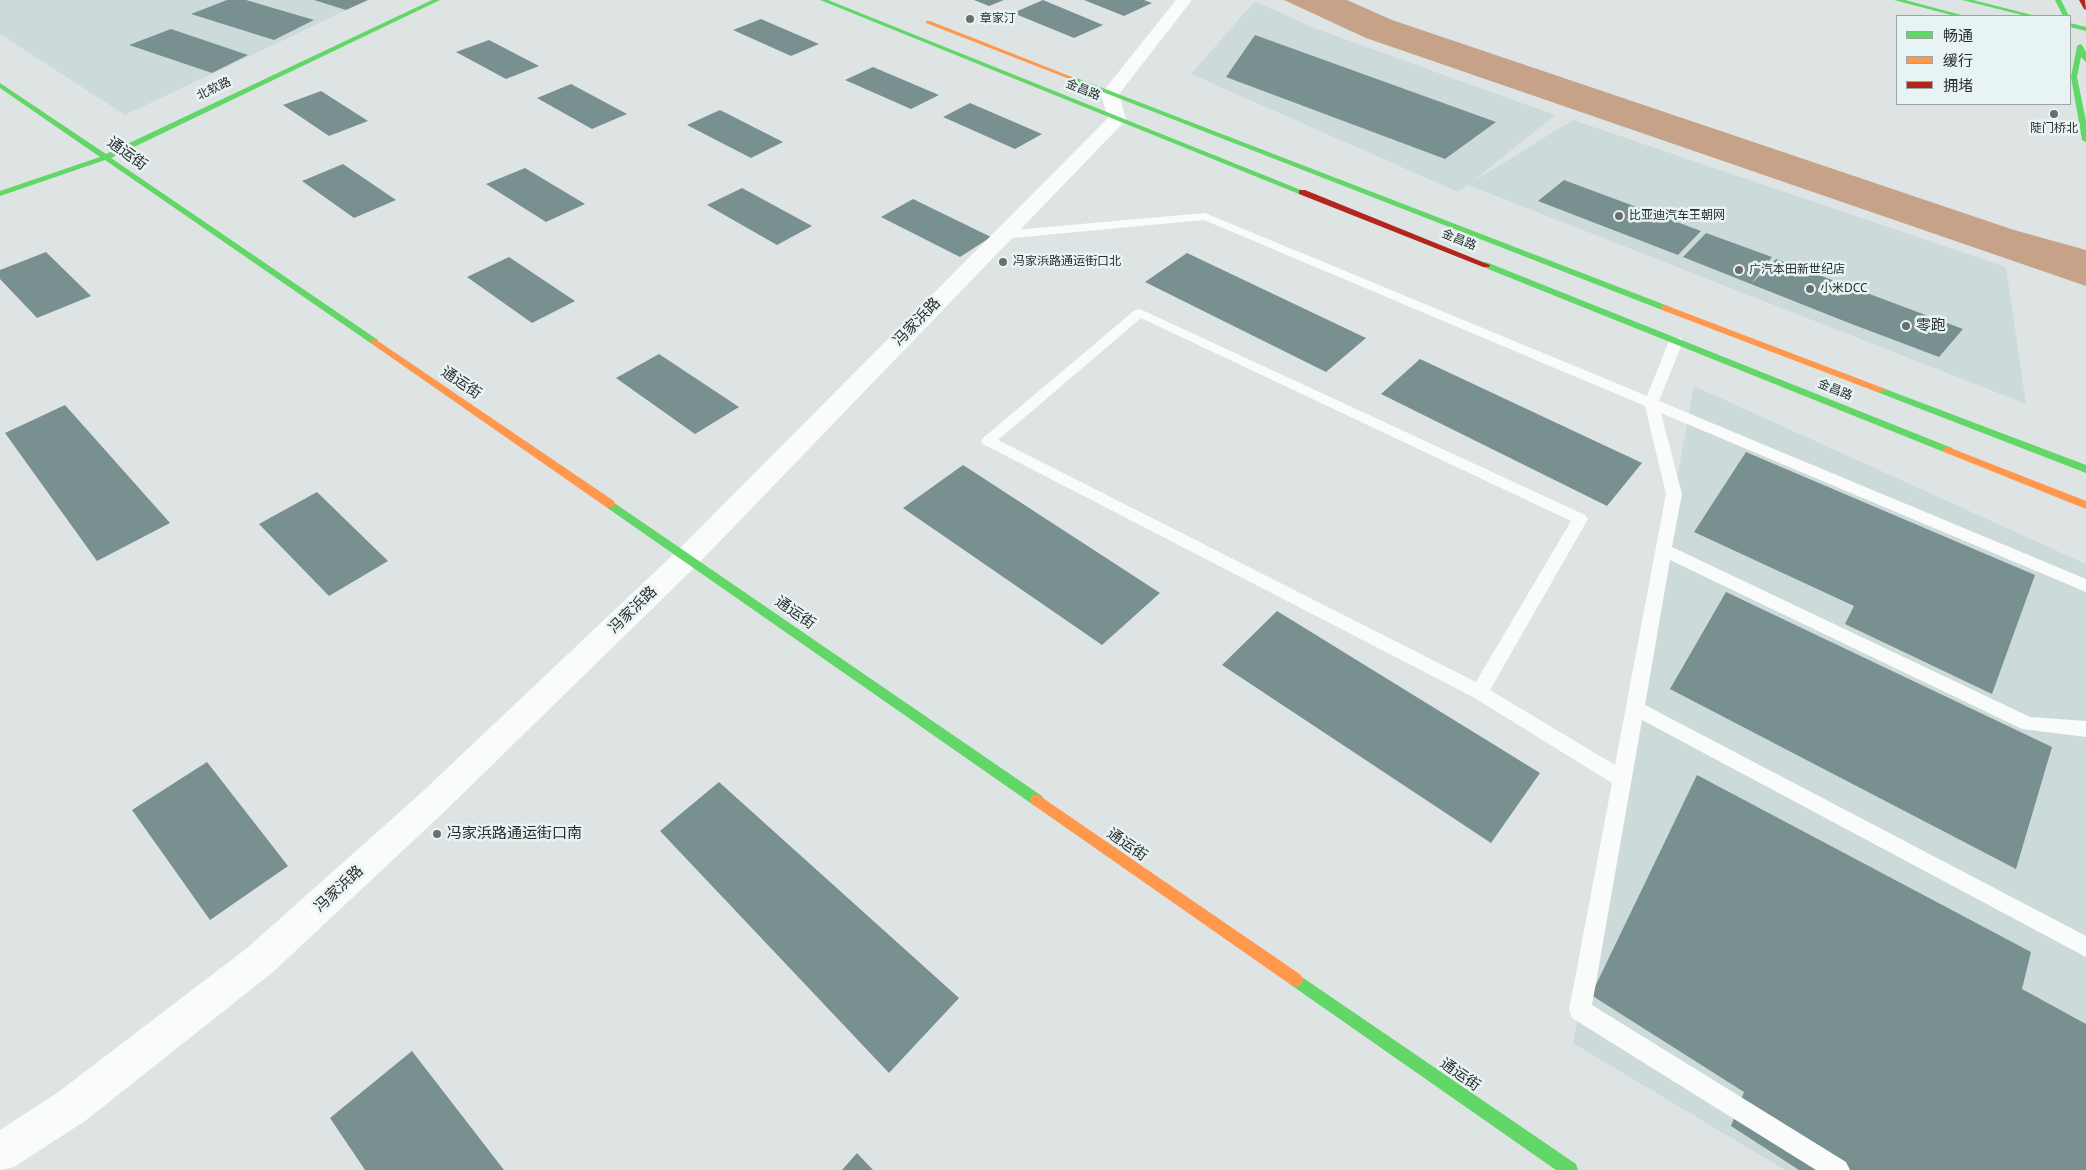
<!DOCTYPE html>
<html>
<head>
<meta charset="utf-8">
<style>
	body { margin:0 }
	#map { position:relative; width:2086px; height:1170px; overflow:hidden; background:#dee4e4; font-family:"Noto Sans","Noto Sans SC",sans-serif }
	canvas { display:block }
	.legend { position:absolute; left:1896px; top:15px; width:175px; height:90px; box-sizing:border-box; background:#e8f4f3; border:1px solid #9ca5a4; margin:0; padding:6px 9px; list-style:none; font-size:15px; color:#292e2d }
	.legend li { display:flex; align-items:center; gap:10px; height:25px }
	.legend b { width:25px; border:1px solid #9ca5a4 }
</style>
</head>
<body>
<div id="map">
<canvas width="2086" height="1170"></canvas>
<ul class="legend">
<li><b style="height:6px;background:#63d668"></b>畅通</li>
<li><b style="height:6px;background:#ff974d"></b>缓行</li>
<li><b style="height:6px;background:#b3261e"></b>拥堵</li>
</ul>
</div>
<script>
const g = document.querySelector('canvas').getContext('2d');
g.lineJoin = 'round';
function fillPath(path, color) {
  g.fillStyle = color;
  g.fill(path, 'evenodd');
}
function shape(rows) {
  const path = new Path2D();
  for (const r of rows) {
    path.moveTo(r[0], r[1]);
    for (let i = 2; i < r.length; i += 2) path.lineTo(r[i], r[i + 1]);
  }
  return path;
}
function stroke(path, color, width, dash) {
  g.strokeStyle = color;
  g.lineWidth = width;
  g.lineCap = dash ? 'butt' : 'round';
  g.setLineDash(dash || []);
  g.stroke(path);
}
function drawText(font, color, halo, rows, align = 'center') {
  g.font = font + ' "Noto Sans","Noto Sans SC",sans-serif';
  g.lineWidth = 5;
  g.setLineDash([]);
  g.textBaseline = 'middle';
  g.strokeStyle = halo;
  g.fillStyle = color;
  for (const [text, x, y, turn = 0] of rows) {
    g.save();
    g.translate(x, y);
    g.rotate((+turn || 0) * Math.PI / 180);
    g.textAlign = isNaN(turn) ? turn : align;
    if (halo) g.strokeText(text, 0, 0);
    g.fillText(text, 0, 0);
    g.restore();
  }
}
const built = shape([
	[0,0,368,0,125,115,0,34],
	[1255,1,1314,28,1555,115,1472,182,1573,120,2006,267,2026,404,1468,185,1458,192,1191,74],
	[1694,386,2086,564,2086,1170,1785,1170,1573,1043]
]);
const water = shape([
	[1284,0,1347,0,1392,20,2014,230,2086,250,2086,286,1366,38]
]);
const building = shape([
	[227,0,246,0,314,20,274,40,191,14],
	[314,0,368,0,346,10],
	[974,0,1004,0,989,6],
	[1043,0,1103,25,1074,38,1013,13],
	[1084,0,1144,0,1152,3,1124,16],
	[761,19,819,44,791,56,733,30],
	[171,29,248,55,212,73,129,45],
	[1255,35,1496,122,1445,159,1226,77],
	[489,40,539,66,506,79,456,52],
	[873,67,939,95,911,109,845,80],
	[571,84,627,114,592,129,537,98],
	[321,91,368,121,329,136,283,105],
	[970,103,1042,134,1015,149,943,117],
	[720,110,783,142,751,158,687,125],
	[343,164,396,200,354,218,302,181],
	[525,168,585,204,546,222,486,184],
	[1564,180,1701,231,1678,255,1538,201],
	[742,188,812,226,777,245,707,205],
	[913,199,991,237,960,257,881,217],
	[1706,233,1772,257,1751,284,1776,259,1963,329,1939,357,1849,323,1683,257],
	[46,252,91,296,37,318,0,279,0,270],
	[1187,253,1366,338,1326,372,1145,282],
	[509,257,575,301,532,323,467,277],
	[659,354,739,407,695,434,616,378],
	[1420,359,1642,463,1607,506,1381,394],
	[65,405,170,523,97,561,5,433],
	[1746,452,2035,575,1992,694,1845,624,1854,606,1694,532],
	[963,465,1160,593,1102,645,903,508],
	[317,492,388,561,329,596,259,524],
	[1726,592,2052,747,2016,869,1670,689],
	[1277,611,1540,773,1491,843,1222,665],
	[207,762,288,866,210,920,132,810],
	[1697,775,2031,952,2022,989,2086,1024,2086,1170,1799,1170,1731,1126,1744,1092,1591,995],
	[719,782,959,998,889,1073,660,831],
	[412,1051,504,1170,365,1170,330,1118],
	[857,1153,873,1170,842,1170]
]);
const lane = shape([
	[1205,213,1647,396,1669,341,1671,338,1681,338,1683,341,1659,401,2086,579,2086,592,1661,413,1682,494,1672,547,2030,717,2086,721,2086,737,2022,729,1670,560,1645,705,2086,936,2086,957,1642,720,1592,1005,1846,1162,1850,1170,1816,1170,1572,1018,1569,1010,1612,783,1473,697,983,444,981,441,983,438,1135,310,1140,309,1585,515,1588,519,1490,690,1615,765,1666,494,1645,406,1204,220,1003,239,997,235,1003,231,1205,213],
	[1141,318,1571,521,1476,682,998,440,1141,318]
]);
const street = shape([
	[1176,0,1192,0,1119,94,1126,119,1123,123,698,564,443,813,273,972,85,1121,14,1167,0,1170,0,1130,57,1093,247,948,421,793,678,550,1108,118,1101,94,1176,0]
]);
const fast = shape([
	[432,0,440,0,111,158,378,340,378,344,372,344,105,160,0,196,0,191,100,157,0,88,0,83,106,154,432,0],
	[820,0,828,0,1306,192,1299,194,820,0],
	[1894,0,1905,0,1965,16,1955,16,1894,0],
	[1962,0,1973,0,2036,16,2026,16,1962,0],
	[2055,0,2061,0,2069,16,2063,16,2055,0],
	[2070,23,2086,27,2086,31,2070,27,2070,23],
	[2080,44,2082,45,2086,52,2086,62,2081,57,2077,77,2086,121,2086,142,2082,140,2071,77,2077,46,2080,44],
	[1074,77,1668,306,1669,308,1668,310,1662,310,1072,80,1072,78,1074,77],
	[1486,262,1952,448,1953,450,1952,452,1944,452,1483,267,1483,263,1486,262],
	[1880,387,2086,465,2086,473,1877,392,1877,388,1880,387],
	[610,500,1042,796,1044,800,1042,804,1037,806,1032,804,606,507,605,504,610,500],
	[1296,973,1576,1164,1578,1170,1556,1170,1291,985,1289,980,1291,975,1296,973]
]);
const slow = shape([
	[926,21,930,21,1077,79,1072,80,926,23,926,21],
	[1665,305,1883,388,1885,390,1883,392,1877,392,1662,310,1662,306,1665,305],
	[375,339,614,501,615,504,614,507,606,507,372,344,372,340,375,339],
	[1948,447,2086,501,2086,509,1944,452,1943,450,1944,448,1948,447],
	[1037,794,1301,975,1303,980,1301,985,1296,987,1291,985,1032,804,1030,800,1032,796,1037,794]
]);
const jam = shape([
	[2079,0,2085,0,2086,10,2084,9,2079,0],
	[1299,190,1305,190,1490,265,1489,267,1483,267,1299,194,1299,190]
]);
const markers = [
	[970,19,5,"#686e6d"],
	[2054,114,5,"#686e6d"],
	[1619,216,5,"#686e6d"],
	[1003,262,5,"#686e6d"],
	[1739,270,5,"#686e6d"],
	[1810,289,5,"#686e6d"],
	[1906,326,5,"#686e6d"],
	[437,834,5,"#686e6d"]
];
const farPoinames = [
	["章家汀",980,19],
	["陡门桥北",2054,129,"center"],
	["比亚迪汽车王朝网",1629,216],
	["冯家浜路通运街口北",1013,262],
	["广汽本田新世纪店",1749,270],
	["小米DCC",1820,289]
];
const farStreetnames = [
	["北软路",214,89,-26],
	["金昌路",1083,90,22],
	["金昌路",1459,240,22],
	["金昌路",1835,390,22]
];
const streetNames = [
	["通运街",127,154,36],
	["冯家浜路",917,322,-46],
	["通运街",461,383,34],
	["冯家浜路",633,610,-44],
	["通运街",795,613,35],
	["通运街",1127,845,35],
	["冯家浜路",339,889,-43],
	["通运街",1460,1075,35]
];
const poiNames = [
	["零跑",1916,326],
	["冯家浜路通运街口南",447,834]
];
fillPath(built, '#ccdbda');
fillPath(water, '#c6a288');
fillPath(building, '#799090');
fillPath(lane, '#fafbfb');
fillPath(street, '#fafbfb');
fillPath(fast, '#63d668');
fillPath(slow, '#ff974d');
fillPath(jam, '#b3261e');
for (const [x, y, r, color] of markers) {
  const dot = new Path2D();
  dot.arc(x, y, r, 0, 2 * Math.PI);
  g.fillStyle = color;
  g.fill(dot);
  stroke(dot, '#e8f4f3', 2);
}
drawText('12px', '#292e2d', '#e8f4f3', farPoinames, 'left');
drawText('12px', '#292e2d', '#e8f4f3', farStreetnames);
drawText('15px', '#292e2d', '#e8f4f3', streetNames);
drawText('15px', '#292e2d', '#e8f4f3', poiNames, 'left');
</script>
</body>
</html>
